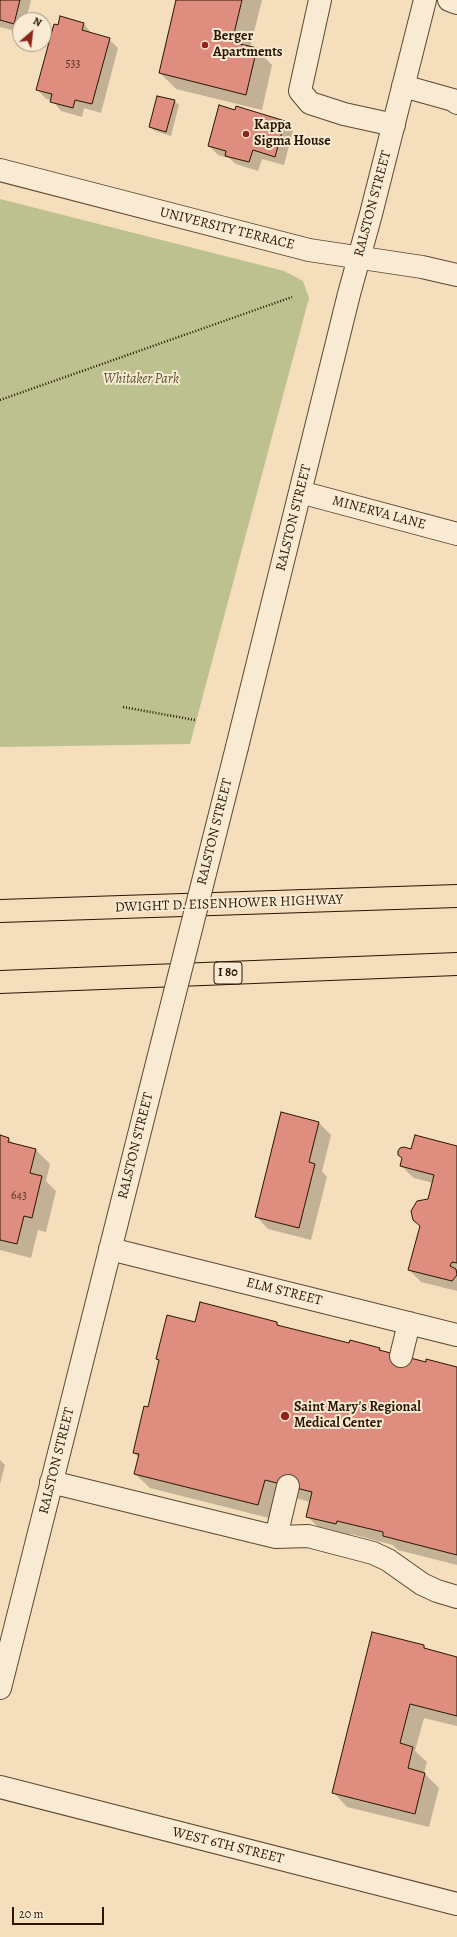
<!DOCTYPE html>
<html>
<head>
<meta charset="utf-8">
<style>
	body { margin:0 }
	#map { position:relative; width:457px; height:1937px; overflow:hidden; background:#f4debc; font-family:Alegreya,serif }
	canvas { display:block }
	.north { position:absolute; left:12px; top:12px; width:40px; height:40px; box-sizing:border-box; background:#f8ead3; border:1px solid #a5957f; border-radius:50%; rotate:28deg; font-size:11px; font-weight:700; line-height:16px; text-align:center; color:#291600 }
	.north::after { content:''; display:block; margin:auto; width:14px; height:18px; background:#8f2418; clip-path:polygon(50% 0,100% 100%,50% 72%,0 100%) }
	.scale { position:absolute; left:12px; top:1907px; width:92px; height:18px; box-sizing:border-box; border:2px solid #291600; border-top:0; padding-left:5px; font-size:12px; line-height:14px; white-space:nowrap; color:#291600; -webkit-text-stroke:3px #f8ead3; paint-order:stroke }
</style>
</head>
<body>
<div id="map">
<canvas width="457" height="1937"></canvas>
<div class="north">N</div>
<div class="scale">20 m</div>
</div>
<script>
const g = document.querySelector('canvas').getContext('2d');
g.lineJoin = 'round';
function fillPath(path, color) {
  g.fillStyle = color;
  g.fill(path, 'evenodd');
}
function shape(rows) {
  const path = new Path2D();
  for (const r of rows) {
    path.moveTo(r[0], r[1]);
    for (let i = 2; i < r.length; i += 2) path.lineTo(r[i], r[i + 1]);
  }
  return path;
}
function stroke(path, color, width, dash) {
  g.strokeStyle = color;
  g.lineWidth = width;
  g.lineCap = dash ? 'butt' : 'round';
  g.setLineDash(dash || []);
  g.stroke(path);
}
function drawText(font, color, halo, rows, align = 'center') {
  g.font = font + ' Alegreya,serif';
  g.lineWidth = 4;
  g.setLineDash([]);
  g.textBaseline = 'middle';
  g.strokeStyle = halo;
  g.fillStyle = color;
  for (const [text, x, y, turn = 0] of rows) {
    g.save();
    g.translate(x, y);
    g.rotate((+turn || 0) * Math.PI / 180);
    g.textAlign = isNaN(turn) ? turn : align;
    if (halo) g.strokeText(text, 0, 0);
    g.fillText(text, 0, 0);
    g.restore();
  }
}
const green = shape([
	[0,199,284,271,303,281,309,298,190,744,0,747]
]);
const shadow = shape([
	[0,0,31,0,26,20,20,20,20,32,0,27],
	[177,0,262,0,250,48,256,49,272,65,262,110,176,89,160,73],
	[84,24,92,34,109,39,118,48,101,113,84,108,82,117,61,111,52,100,46,99,37,89,58,26],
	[174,101,179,105,171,136,155,131,150,127],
	[236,111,284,122,293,131,284,165,262,159,258,171,236,164,229,158,218,155,209,146],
	[282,1113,319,1123,331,1135,322,1171,327,1177,311,1240,268,1229,256,1216],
	[0,1136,9,1139,15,1145,36,1150,50,1164,46,1181,56,1191,46,1232,38,1230,31,1258,0,1250],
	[457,1147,457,1291,421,1282,409,1270,433,1183,414,1178,401,1166,412,1150],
	[196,1323,277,1323,281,1327,350,1344,379,1348,383,1352,426,1363,457,1368,457,1565,398,1550,393,1545,351,1534,350,1538,321,1530,307,1516,311,1502,279,1494,273,1519,150,1488,135,1474,139,1458,134,1453,148,1408,160,1361,157,1359],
	[0,1460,5,1465,0,1484],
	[424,1646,427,1650,457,1658,457,1726,424,1718,415,1751,427,1762,424,1773,439,1788,429,1827,347,1807,333,1792]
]);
const building = shape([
	[0,0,20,0,14,24,0,20,0,0],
	[176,0,242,0,232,42,257,48,246,95,159,73,176,0],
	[60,16,84,23,82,30,110,38,92,104,75,100,73,108,50,102,52,94,36,90,54,24,58,25,60,16],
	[157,96,175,100,166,132,149,127,157,96],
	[219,105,235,110,236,106,285,121,275,157,253,150,249,162,225,156,226,151,208,146,219,105],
	[281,1112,319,1122,309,1162,315,1164,299,1228,255,1217,281,1112],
	[0,1135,9,1138,8,1142,36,1149,30,1173,42,1176,32,1218,24,1216,17,1244,0,1240,0,1135],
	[415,1135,457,1146,457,1263,452,1262,450,1266,456,1269,457,1275,452,1281,408,1270,420,1226,413,1220,411,1211,417,1201,428,1199,434,1175,400,1166,402,1158,398,1155,398,1151,400,1148,404,1147,411,1149,415,1135],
	[200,1302,277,1322,277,1325,349,1343,350,1340,380,1348,379,1350,426,1362,426,1359,457,1367,457,1555,383,1536,383,1532,337,1521,336,1524,306,1517,312,1492,265,1480,258,1505,134,1474,139,1454,133,1453,144,1406,148,1407,159,1360,156,1359,167,1315,195,1322,200,1302],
	[372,1632,424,1645,424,1648,457,1657,457,1716,410,1704,400,1743,413,1747,408,1768,425,1773,415,1814,332,1793,372,1632]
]);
const path = shape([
	[0,400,292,297],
	[123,707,195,720]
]);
const minor = shape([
	[320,0,300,91,310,103,344,114,394,125],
	[449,0,457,3],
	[403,86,453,100,457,103],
	[0,170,309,250,422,267,457,275],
	[300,492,457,534],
	[237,747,349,294,371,214,425,0],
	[110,1249,457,1335],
	[401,1356,409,1323],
	[51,1482,276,1537,288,1486],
	[276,1537,308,1536,373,1553,388,1560,422,1584,437,1591,457,1597],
	[0,1688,150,1091],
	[0,1787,457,1904]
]);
const highway = shape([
	[0,911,457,896],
	[0,982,457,964]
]);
const minorBridge = shape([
	[150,1091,237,747]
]);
const markers = [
	[205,45,4,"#8f2418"],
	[246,134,4,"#8f2418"],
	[285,1416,5,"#8f2418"]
];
const numberNames = [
	["533",73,64],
	["643",19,1196]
];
const shields = [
	[228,973,28]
];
const shieldNames = [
	["I 80",228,973]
];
const poiNames = [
	["Berger",213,37],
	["Apartments",213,53],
	["Kappa",254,126],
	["Sigma House",254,142],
	["Saint Mary's Regional",294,1408],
	["Medical Center",294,1424]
];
const streetNames = [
	["RALSTON STREET",373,204,-75],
	["UNIVERSITY TERRACE",227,229,14],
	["MINERVA LANE",379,513,15],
	["RALSTON STREET",294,518,-76],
	["RALSTON STREET",215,832,-76],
	["DWIGHT D. EISENHOWER HIGHWAY",229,904,-2],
	["RALSTON STREET",136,1146,-76],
	["ELM STREET",284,1292,14],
	["RALSTON STREET",57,1461,-76],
	["WEST 6TH STREET",228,1846,14]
];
const parkNames = [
	["Whitaker Park",141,380]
];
fillPath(green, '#bcc18f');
fillPath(shadow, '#0003');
fillPath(building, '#de8d7f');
stroke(building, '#291600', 1);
stroke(minor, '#5c482f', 24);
stroke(highway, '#291600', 24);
stroke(path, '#291600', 2.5, [1, 2]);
stroke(minor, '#f8ead3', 22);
stroke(highway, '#f4debc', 22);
stroke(minorBridge, '#5c482f', 24, []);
stroke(minorBridge, '#f8ead3', 22);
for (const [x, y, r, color] of markers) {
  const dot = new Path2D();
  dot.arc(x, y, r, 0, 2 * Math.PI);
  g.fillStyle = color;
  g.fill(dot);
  stroke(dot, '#f8ead3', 1.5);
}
drawText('12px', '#563420', null, numberNames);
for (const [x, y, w] of shields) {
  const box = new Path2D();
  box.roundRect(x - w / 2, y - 11, w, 22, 3);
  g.fillStyle = '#f8ead3';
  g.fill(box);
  stroke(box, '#291600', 1);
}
drawText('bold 13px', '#291600', null, shieldNames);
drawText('bold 14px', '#291600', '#f8ead3', poiNames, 'left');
drawText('14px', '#291600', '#f8ead3', streetNames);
drawText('italic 14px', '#5c5232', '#f8ead3', parkNames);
</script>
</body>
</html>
